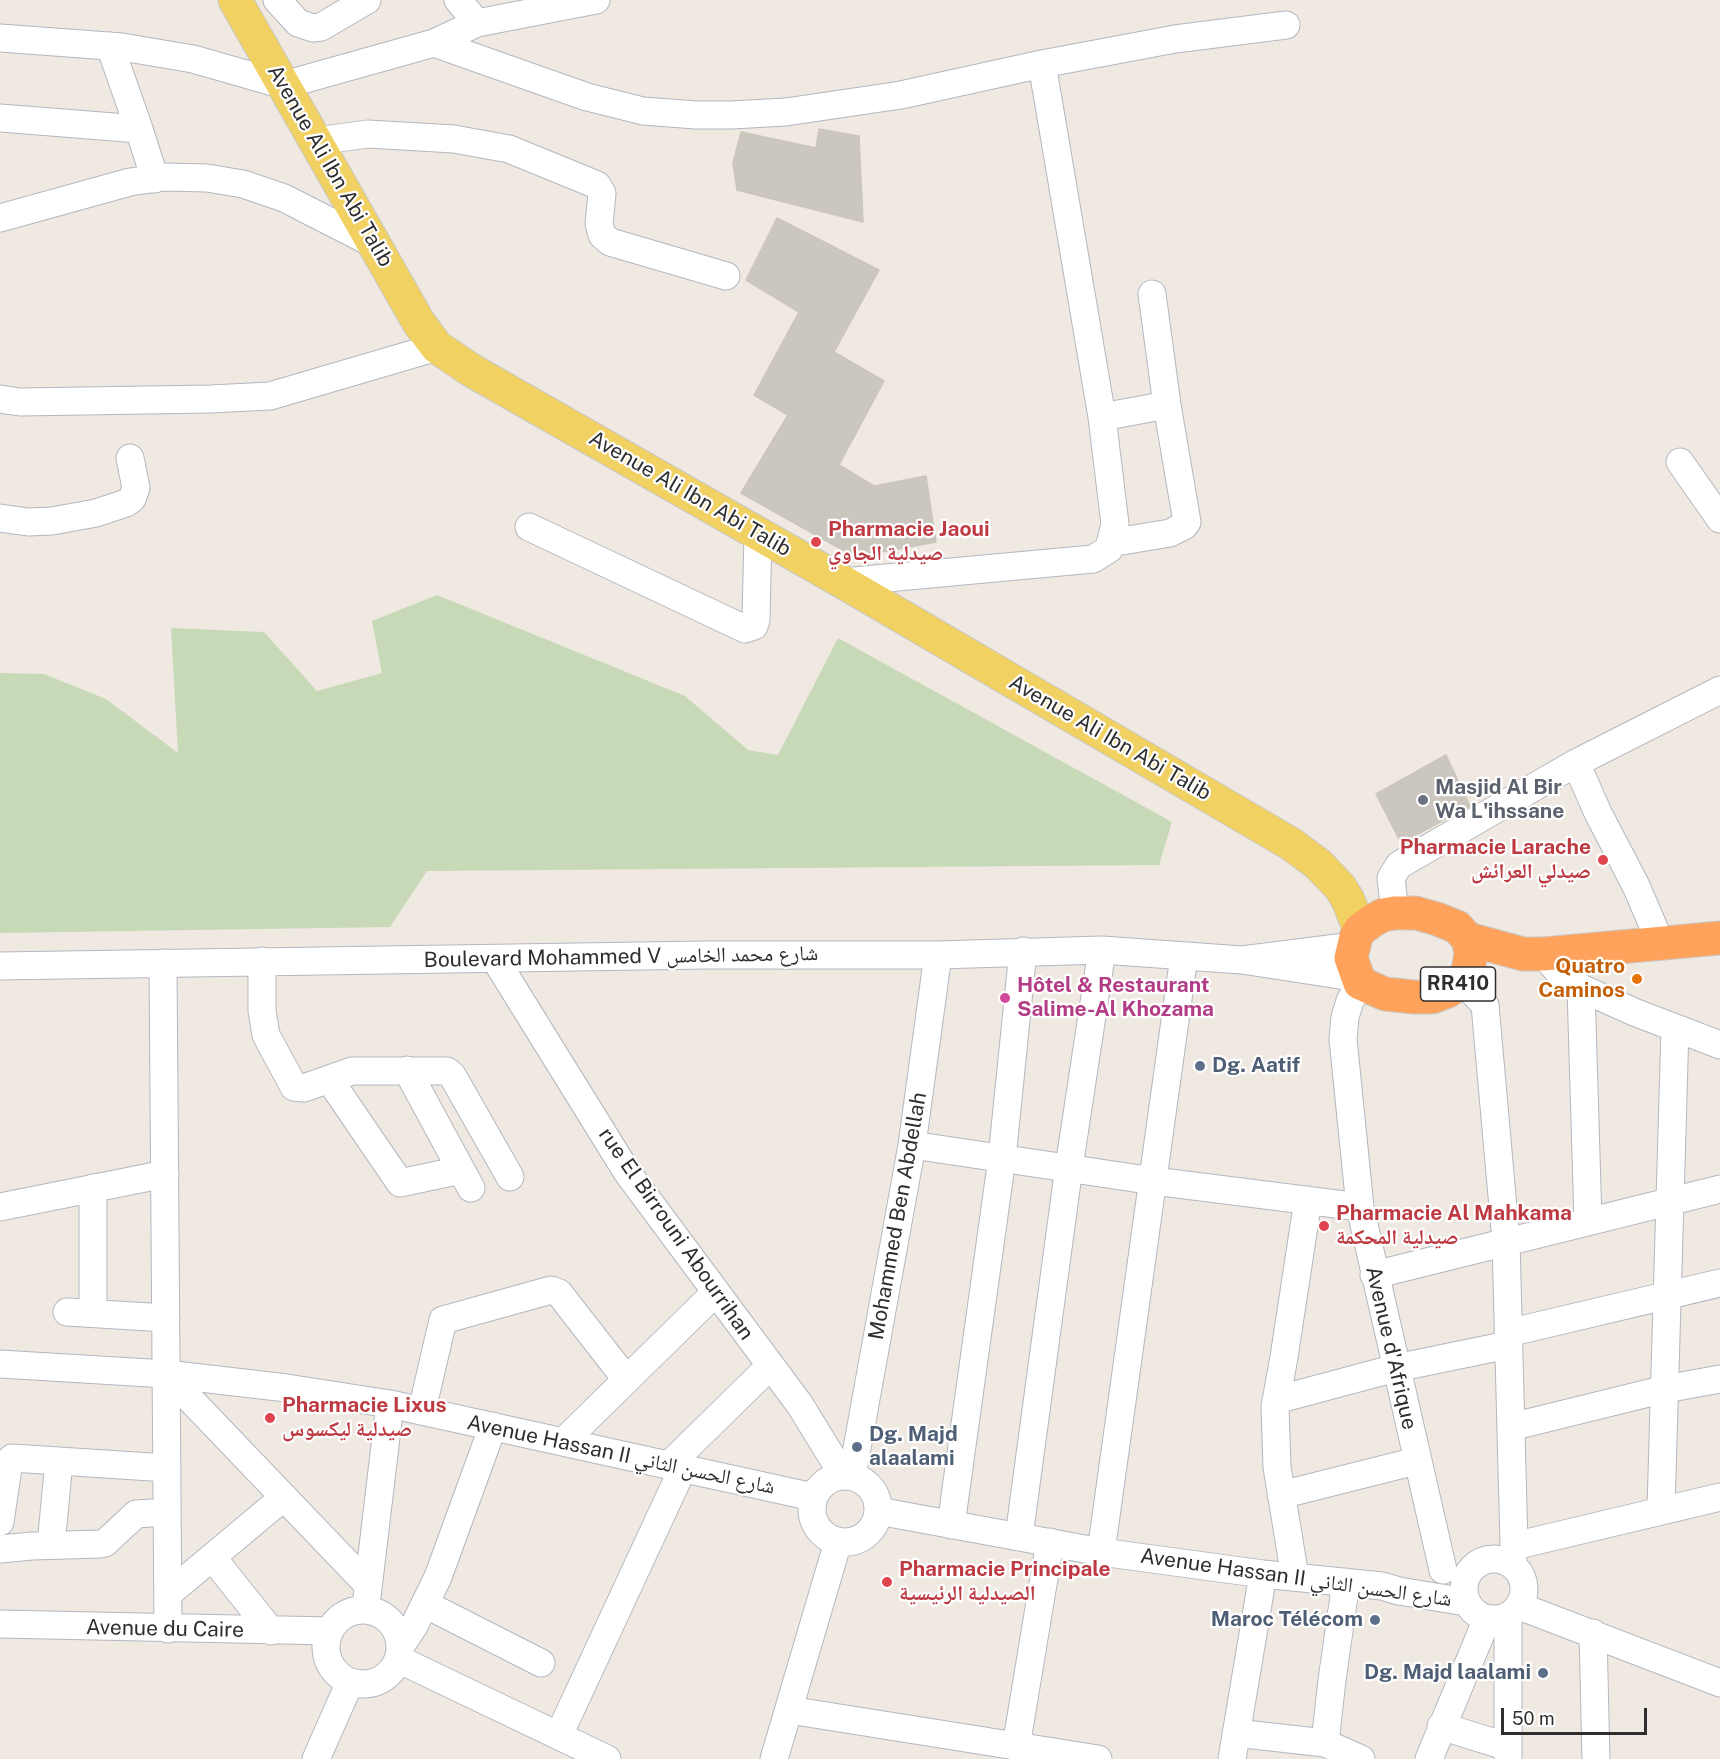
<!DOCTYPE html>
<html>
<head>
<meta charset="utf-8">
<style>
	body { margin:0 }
	#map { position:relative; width:1720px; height:1759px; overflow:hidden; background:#efe9e1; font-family:"Public Sans",sans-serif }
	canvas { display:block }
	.scale { position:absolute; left:1501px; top:1708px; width:146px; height:27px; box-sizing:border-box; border:3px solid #2e2e2e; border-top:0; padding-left:8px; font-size:18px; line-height:21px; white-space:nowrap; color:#2e2e2e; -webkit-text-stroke:4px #fff; paint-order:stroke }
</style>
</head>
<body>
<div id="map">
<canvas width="1720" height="1759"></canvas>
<div class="scale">50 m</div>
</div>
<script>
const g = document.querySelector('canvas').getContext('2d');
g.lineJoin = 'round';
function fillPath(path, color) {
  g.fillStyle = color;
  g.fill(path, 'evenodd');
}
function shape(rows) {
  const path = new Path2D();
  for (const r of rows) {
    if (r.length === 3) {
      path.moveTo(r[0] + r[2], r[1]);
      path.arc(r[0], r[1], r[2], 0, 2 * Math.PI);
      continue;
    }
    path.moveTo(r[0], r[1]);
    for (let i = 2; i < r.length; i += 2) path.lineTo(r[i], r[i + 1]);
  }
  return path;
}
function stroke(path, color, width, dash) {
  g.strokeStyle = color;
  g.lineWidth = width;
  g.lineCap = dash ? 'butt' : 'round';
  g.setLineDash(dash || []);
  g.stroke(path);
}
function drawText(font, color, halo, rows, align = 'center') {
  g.font = font + ' "Public Sans","Noto Naskh Arabic",sans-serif';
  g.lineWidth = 4.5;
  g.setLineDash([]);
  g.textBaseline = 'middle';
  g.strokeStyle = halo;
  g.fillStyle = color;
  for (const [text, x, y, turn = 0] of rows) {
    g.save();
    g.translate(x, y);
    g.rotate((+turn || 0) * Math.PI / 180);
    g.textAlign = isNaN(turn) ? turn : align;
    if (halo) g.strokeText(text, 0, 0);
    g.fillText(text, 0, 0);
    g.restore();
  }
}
const cemetery = shape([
	[437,595,685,696,748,750,778,755,838,638,1172,822,1159,865,427,871,390,927,0,933,0,673,44,674,106,699,178,753,171,628,264,632,317,691,382,673,372,621]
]);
const building = shape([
	[819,129,859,136,863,222,737,190,733,163,741,132,816,148,819,129],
	[777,218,879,270,834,352,884,381,839,465,874,486,926,476,936,542,855,557,741,493,788,415,754,395,799,312,746,280,777,218],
	[1446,755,1470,806,1401,843,1376,794,1446,755]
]);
const minor = shape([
	[277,0,298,23,313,28,321,27,367,0],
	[458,0,477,23],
	[0,38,122,47,193,59,284,85,434,43,477,23,596,0],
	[434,43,587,97,643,111,696,115,731,115,786,112,901,95,1042,64,1175,39,1286,25],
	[0,118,139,129,110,46],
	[139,129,155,179],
	[316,141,368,134,454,139,509,149,597,185,602,193,599,224,602,235,610,242,726,276],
	[0,218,130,182,165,177,207,178,243,184,284,198,374,244],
	[0,399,20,402,211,399,270,396,437,347],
	[1102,417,1167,405],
	[1680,462,1720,519],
	[0,518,28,522,52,521,96,513,126,503,132,499,136,488,130,458],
	[529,527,745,629,754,626,756,620,758,533],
	[1110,543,1170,533,1184,526,1187,522,1167,405,1152,294],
	[843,582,1093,559,1109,549,1115,524,1102,417,1042,64],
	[1576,763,1598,813,1636,886,1661,944],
	[1395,913,1391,878,1399,865,1576,763,1720,690],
	[1353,946,1242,960,1359,978],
	[1543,954,1562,976,1581,988,1634,1012,1720,1045],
	[495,959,627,1172,800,1405,843,1475],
	[262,961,262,1011,266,1035,294,1087,304,1088,352,1071,447,1071,452,1075,510,1177],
	[163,963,168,1629],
	[0,966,705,955,938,955,1102,950,1242,960],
	[1462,981,1485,1005,1506,1241,1514,1546,1512,1565],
	[1360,983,1350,1001,1345,1017,1343,1039,1360,1207,1443,1570],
	[1581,988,1588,1221],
	[407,1070,471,1188],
	[329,1079,400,1183,461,1170],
	[912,1145,1154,1181,1360,1207],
	[0,1207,165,1174],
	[1374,1275,1720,1189],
	[67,1312,166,1318],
	[93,1313,93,1188],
	[1508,1333,1720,1283],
	[0,1364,166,1374,287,1388,390,1404,813,1497],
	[166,1374,368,1585],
	[1276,1400,1396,1368,1508,1345],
	[422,1410,443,1320,551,1290,559,1293,626,1379],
	[1511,1427,1665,1389,1720,1379],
	[563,1442,715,1293],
	[669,1465,770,1366],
	[845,1509,33],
	[852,1476,912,1145,938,955],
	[1281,1495,1416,1461],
	[1661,1509,1675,1028],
	[878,1511,1101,1552,1263,1574,1382,1586,1399,1591,1466,1602],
	[0,1522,9,1461,12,1458,167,1468],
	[951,1525,1002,1158,1023,951],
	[1019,1536,1069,1167,1102,950],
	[51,1545,59,1461],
	[1514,1546,1720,1497],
	[0,1549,32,1546,100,1544,105,1543,136,1514,167,1512],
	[1101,1552,1184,956],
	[212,1557,271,1631],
	[1494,1589,30],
	[1295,1577,1277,1467,1275,1407,1284,1357,1308,1200],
	[1346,1582,1332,1680,1325,1743,1361,1759],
	[168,1594,284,1497],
	[367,1597,390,1404],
	[425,1604,541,1663],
	[1519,1606,1720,1683],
	[363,1647,37],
	[1508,1616,1508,1759],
	[0,1624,330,1631],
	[1593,1633,1596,1759],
	[400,1647,414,1626,438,1577,493,1426],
	[398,1659,607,1759],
	[789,1710,1098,1759],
	[1441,1726,1508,1747],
	[1236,1733,1325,1743],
	[559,1735,683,1468],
	[1016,1747,1050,1542],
	[316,1759,350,1682],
	[774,1759,838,1542],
	[1232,1759,1263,1574],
	[1429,1759,1487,1619]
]);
const major = shape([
	[235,0,419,323,437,347,471,370,843,582,1291,844,1318,864,1340,887,1348,900,1360,930]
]);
const highway = shape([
	[1395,913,1416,913,1437,919,1457,927,1468,939,1471,953,1468,971,1462,981,1448,991,1432,997,1414,997,1385,994,1360,983,1351,958,1356,937,1360,930,1372,921,1383,915,1395,913],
	[1468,939,1523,954,1543,954,1720,938]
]);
const markers = [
	[816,542,6,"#e0444e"],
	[1423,800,6,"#6b7280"],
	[1603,860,6,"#e0444e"],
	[1637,979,6,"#e8710a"],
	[1005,998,6,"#d1479c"],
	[1200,1066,6,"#5c6f8a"],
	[1324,1226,6,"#e0444e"],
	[270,1418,6,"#e0444e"],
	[857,1447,6,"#5c6f8a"],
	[887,1582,6,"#e0444e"],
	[1375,1620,6,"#5c6f8a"],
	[1543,1673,6,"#5c6f8a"]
];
const shields = [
	[1458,984,75]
];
const shieldNames = [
	["RR410",1458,984]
];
const streetNames = [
	["Avenue Ali Ibn Abi Talib",330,166,60],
	["Avenue Ali Ibn Abi Talib",690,494,30],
	["Avenue Ali Ibn Abi Talib",1110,738,30],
	["Boulevard Mohammed V شارع محمد الخامس",621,957,-1],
	["Mohammed Ben Abdellah",898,1216,-80],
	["rue El Birrouni Abourrihan",676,1234,55],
	["Avenue d'Afrique",1391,1348,77],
	["Avenue Hassan II شارع الحسن الثاني",621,1455,12],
	["Avenue Hassan II شارع الحسن الثاني",1296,1578,8],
	["Avenue du Caire",165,1629,1]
];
const healthNames = [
	["Pharmacie Jaoui",828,530],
	["صيدلية الجاوي",828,554],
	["Pharmacie Larache",1591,848,"right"],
	["صيدلي العرائش",1591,872,"right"],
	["Pharmacie Al Mahkama",1336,1214],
	["صيدلية المحكمة",1336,1238],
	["Pharmacie Lixus",282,1406],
	["صيدلية ليكسوس",282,1430],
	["Pharmacie Principale",899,1570],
	["الصيدلية الرئيسية",899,1594]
];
const worshipNames = [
	["Masjid Al Bir",1435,788],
	["Wa L'ihssane",1435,812]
];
const foodNames = [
	["Quatro",1625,967],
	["Caminos",1625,991]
];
const hotelNames = [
	["Hôtel & Restaurant",1017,986],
	["Salime-Al Khozama",1017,1010]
];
const serviceNames = [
	["Dg. Aatif",1212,1066],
	["Dg. Majd",869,1435],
	["alaalami",869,1459],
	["Maroc Télécom",1363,1620,"right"],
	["Dg. Majd laalami",1531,1673,"right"]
];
fillPath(cemetery, '#c8d9b8');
fillPath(building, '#cbc7bf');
stroke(building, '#cbc5ba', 1.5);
stroke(minor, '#b4b7c1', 29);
stroke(major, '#c9c9c9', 35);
stroke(highway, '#c9c9c9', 35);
stroke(minor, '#fff', 27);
stroke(major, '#f2d163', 33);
stroke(highway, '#ffa35c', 33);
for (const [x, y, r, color] of markers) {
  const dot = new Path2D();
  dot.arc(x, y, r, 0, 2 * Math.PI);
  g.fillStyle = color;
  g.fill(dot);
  stroke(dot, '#fff', 2);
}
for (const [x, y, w] of shields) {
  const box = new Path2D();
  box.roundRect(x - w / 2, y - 17, w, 34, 4.5);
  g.fillStyle = '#fff';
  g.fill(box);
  stroke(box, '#2e2e2e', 1.5);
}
drawText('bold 20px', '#2e2e2e', null, shieldNames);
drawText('21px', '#2e2e2e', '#fff', streetNames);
drawText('bold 21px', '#be3a42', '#fff', healthNames, 'left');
drawText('bold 21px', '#5b616d', '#fff', worshipNames, 'left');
drawText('bold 21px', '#c56008', '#fff', foodNames, 'right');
drawText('bold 21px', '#b23c85', '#fff', hotelNames, 'left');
drawText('bold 21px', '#4e5e75', '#fff', serviceNames, 'left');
</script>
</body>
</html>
